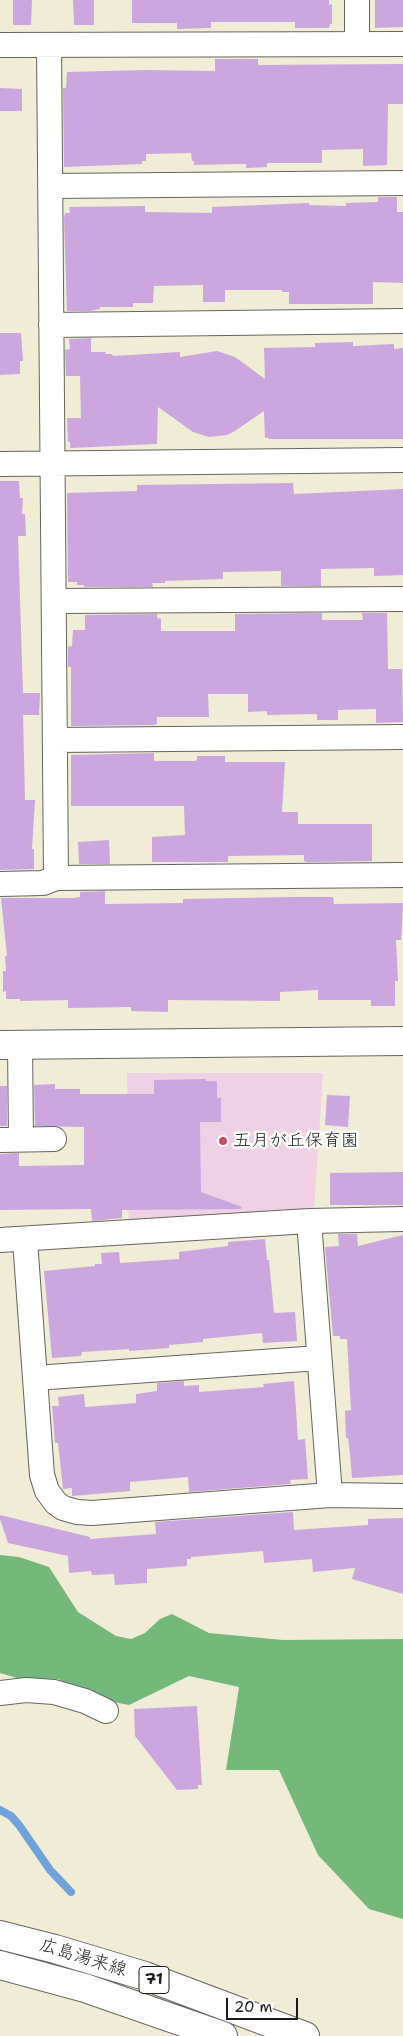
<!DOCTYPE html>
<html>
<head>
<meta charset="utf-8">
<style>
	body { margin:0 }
	#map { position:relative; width:403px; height:2036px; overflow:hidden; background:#f0ecd6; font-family:"Shantell Sans",sans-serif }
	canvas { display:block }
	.scale { position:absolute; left:226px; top:1998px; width:72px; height:22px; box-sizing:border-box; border:2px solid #1c1c1c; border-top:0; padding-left:6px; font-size:15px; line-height:18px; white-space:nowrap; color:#1c1c1c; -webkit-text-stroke:4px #fff; paint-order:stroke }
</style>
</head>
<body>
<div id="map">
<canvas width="403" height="2036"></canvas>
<div class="scale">20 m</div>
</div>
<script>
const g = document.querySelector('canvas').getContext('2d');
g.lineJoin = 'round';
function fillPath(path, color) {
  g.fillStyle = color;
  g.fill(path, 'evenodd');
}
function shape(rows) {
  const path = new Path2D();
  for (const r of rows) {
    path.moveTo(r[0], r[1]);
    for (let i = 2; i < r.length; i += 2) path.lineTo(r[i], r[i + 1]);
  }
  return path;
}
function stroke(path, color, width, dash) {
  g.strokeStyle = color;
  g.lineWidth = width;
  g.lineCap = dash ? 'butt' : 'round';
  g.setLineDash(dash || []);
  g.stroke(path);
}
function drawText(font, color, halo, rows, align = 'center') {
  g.font = font + ' "Shantell Sans","Klee One",sans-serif';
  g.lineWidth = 5;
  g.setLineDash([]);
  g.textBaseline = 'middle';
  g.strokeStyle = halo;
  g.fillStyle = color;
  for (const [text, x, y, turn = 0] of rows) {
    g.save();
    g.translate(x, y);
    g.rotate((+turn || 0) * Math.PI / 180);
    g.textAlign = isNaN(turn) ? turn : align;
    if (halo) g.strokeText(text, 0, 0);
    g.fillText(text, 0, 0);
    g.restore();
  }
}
const built = shape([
	[127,1073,323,1073,314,1208,129,1221]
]);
const forest = shape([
	[0,1555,19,1557,49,1567,78,1612,116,1636,131,1639,145,1633,160,1619,172,1614,209,1633,283,1640,403,1639,403,1919,369,1909,318,1855,279,1770,226,1770,239,1687,189,1676,129,1705,103,1700,58,1679,17,1678,0,1673]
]);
const stream = shape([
	[0,1810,11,1816,19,1825,50,1870,71,1892]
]);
const building = shape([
	[13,0,32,0,31,25,13,25],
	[73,0,94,0,94,25,74,25],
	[132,0,329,0,329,5,332,4,332,24,330,24,329,28,295,28,295,22,211,22,211,28,177,29,177,23,132,23],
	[375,0,403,0,403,27,375,28],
	[215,59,258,59,258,65,403,64,403,104,388,104,387,165,363,166,363,149,322,150,322,163,267,163,267,167,246,168,246,164,238,164,194,165,194,161,192,161,191,153,146,154,146,161,142,161,142,164,64,167,63,88,66,88,67,72,144,70,215,71],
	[0,88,22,89,22,111,0,111],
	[378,197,397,197,397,212,403,212,403,283,373,282,373,304,289,304,289,292,282,292,282,290,225,290,225,302,203,302,203,285,154,286,153,303,133,303,133,307,100,307,100,309,90,311,67,311,64,219,65,213,70,213,69,207,145,206,145,212,212,213,212,207,309,203,309,205,346,206,346,203,378,202],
	[0,333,21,333,23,361,20,361,20,374,0,375],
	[91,338,91,352,106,352,105,354,112,354,113,356,180,352,180,357,217,351,235,357,265,379,264,348,315,347,315,343,353,342,353,346,394,344,394,349,403,348,403,439,269,439,269,438,265,438,264,411,235,431,227,435,209,437,193,432,158,407,157,444,70,448,70,442,68,442,67,418,81,418,80,376,66,376,65,350,70,349,69,339],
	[0,481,19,481,20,498,23,498,22,514,25,514,26,536,18,536,23,693,40,693,39,715,23,715,25,800,35,800,32,849,34,849,34,869,0,870],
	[293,483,294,494,403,489,403,575,374,576,374,568,321,569,321,586,281,586,281,571,223,572,223,579,165,581,165,583,152,583,153,587,84,587,84,585,77,585,77,582,68,582,67,493,137,491,137,485],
	[322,613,322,620,363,620,362,613,387,613,388,669,402,669,403,722,376,723,376,709,338,710,338,720,317,720,317,714,267,715,267,711,248,712,248,694,208,694,209,717,157,717,157,724,153,725,71,726,71,667,68,667,68,647,72,646,73,630,85,630,85,615,157,614,157,618,161,619,161,631,235,631,235,614],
	[154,753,154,761,195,761,197,760,197,756,225,756,225,762,285,762,282,812,298,812,298,824,372,824,372,861,307,862,304,861,304,855,228,856,228,862,152,862,152,837,185,835,184,806,71,806,71,755],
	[109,840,110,864,79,864,78,842],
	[105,891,105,904,183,903,183,899,294,897,333,897,334,904,403,903,401,940,396,940,398,981,395,981,395,1006,371,1006,371,1000,318,1000,318,990,280,992,280,1001,168,1000,168,1012,131,1011,131,1007,68,1008,68,1000,20,1001,20,999,6,999,6,991,3,992,3,971,6,971,5,956,7,956,1,898,74,898,80,897,80,892],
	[206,1079,206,1081,217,1081,217,1098,221,1098,221,1122,200,1122,201,1192,242,1207,241,1209,122,1210,122,1218,92,1221,91,1209,0,1210,0,1154,19,1153,19,1166,84,1165,84,1127,35,1126,34,1085,55,1084,55,1089,80,1089,80,1094,154,1094,154,1080],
	[0,1086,7,1086,7,1126,0,1126],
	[327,1095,350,1096,348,1127,325,1125],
	[403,1172,403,1205,330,1205,330,1173],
	[338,1234,357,1234,358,1246,403,1235,403,1475,352,1478,350,1454,348,1438,346,1438,345,1411,351,1410,347,1339,340,1339,340,1336,333,1336,325,1247,339,1246],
	[265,1239,267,1260,269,1260,274,1313,295,1312,297,1341,263,1343,262,1333,203,1339,203,1342,169,1345,169,1348,129,1351,129,1349,82,1352,81,1356,52,1358,44,1271,95,1266,95,1264,102,1264,101,1253,119,1252,120,1263,179,1259,179,1252,228,1246,228,1242],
	[184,1381,184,1386,199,1385,199,1392,264,1387,263,1384,294,1381,298,1440,305,1439,308,1479,290,1480,291,1484,189,1492,188,1477,130,1482,130,1491,72,1496,72,1488,63,1489,58,1443,55,1443,52,1406,59,1406,58,1397,84,1394,85,1407,136,1403,136,1394,157,1391,157,1383],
	[293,1512,294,1530,368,1525,368,1519,403,1518,403,1594,352,1579,355,1568,313,1572,312,1559,264,1563,263,1551,191,1557,191,1559,187,1559,187,1566,147,1569,147,1583,115,1585,114,1574,92,1575,91,1571,69,1573,68,1556,8,1543,0,1519,0,1515,90,1537,90,1539,156,1534,155,1522],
	[197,1706,202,1785,198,1785,198,1789,177,1790,135,1736,134,1709]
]);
const street = shape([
	[357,0,357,44],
	[0,45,403,44],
	[49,45,56,878],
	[50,186,403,183],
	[51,325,403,321],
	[0,464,403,460],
	[54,601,403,599],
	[56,740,403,737],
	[0,884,43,883,56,878,403,875],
	[20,1045,21,1139],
	[0,1140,54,1139],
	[309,1221,330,1495],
	[0,1240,309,1221,403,1219],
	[25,1240,42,1475,47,1491,56,1503,63,1508,77,1512,92,1513,330,1495,403,1496],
	[35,1378,319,1358],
	[0,1693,26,1690,54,1692,85,1701,106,1711]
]);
const secondary = shape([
	[0,1045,403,1041]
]);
const primary = shape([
	[0,1935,55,1949,145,1976,305,2036],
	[0,1965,85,1988,223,2036]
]);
const markers = [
	[223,1141,5,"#d1495b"]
];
const shields = [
	[154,1980,30]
];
const shieldNames = [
	["71",154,1980]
];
const poiNames = [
	["五月が丘保育園",233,1141]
];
const streetNames = [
	["広島湯来線",83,1958,17]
];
fillPath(built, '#f0d0e4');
fillPath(forest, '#74b87c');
stroke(stream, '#70a3dc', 8);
fillPath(building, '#cca6df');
stroke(street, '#66655d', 26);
stroke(secondary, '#66655d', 30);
stroke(primary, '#66655d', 30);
stroke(street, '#fff', 24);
stroke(secondary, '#fff', 28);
stroke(primary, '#fff', 28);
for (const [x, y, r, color] of markers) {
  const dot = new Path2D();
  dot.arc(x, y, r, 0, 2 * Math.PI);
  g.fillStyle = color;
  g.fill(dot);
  stroke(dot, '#fff', 2);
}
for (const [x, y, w] of shields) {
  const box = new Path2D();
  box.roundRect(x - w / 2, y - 13.5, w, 27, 4);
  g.fillStyle = '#fff';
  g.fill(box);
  stroke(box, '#1c1c1c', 1);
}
drawText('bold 16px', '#1c1c1c', null, shieldNames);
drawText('18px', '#1c1c1c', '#fff', poiNames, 'left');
drawText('18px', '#1c1c1c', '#fff', streetNames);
</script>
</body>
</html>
